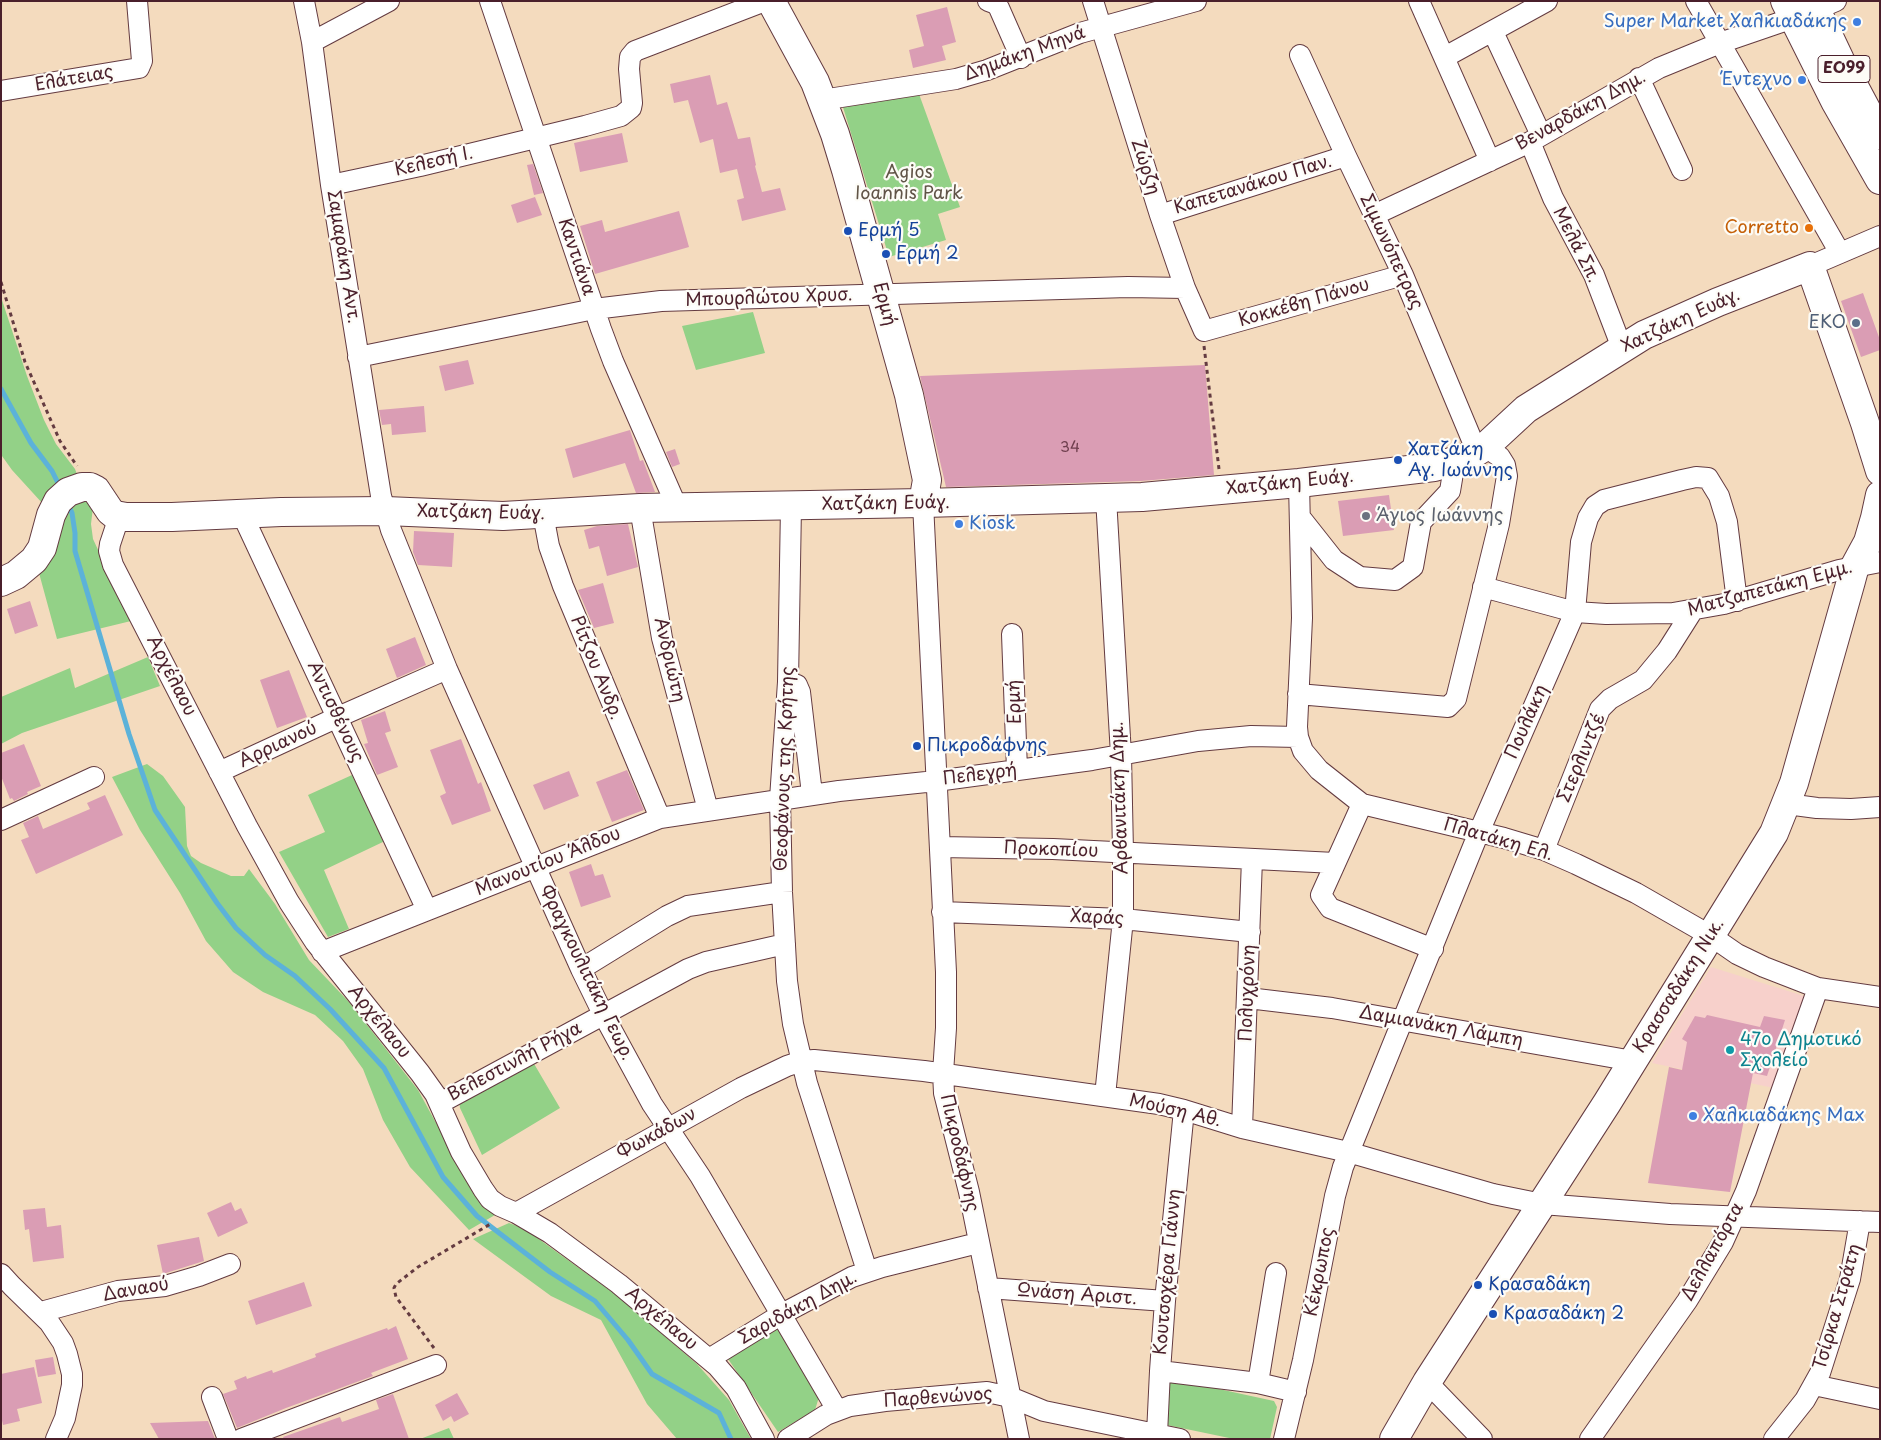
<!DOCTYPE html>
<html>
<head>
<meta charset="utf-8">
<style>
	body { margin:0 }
	#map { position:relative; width:1881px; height:1440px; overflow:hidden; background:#f4dbbe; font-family:"Playpen Sans",sans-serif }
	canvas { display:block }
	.frame { position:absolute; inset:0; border:2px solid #4a1f2b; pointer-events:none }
</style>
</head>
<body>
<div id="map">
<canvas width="1881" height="1440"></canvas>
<div class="frame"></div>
</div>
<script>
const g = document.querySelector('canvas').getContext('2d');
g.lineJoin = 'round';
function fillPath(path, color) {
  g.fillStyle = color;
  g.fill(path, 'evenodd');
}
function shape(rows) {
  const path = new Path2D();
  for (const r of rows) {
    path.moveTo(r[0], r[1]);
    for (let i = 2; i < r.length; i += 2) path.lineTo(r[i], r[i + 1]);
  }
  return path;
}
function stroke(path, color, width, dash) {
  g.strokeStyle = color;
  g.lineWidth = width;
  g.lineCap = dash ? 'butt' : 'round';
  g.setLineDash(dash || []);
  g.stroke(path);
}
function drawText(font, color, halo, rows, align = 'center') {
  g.font = font + ' "Playpen Sans",sans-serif';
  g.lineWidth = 4.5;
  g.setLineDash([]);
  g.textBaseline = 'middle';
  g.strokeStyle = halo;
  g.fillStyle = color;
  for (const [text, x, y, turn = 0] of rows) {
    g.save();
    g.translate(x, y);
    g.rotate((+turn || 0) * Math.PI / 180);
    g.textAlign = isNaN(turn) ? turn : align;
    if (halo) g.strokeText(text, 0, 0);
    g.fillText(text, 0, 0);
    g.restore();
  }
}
const built = shape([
	[1711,967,1804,996,1774,1088,1652,1063]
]);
const green = shape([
	[919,94,960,207,938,214,946,240,889,257,842,104],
	[1,297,27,376,44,420,56,444,75,469,78,477,43,504,12,470,2,456],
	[753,312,765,353,696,370,682,326],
	[79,493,93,507,91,524,93,539,131,621,57,639,39,573,50,561,56,549,60,511],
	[148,657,160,686,22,733,1,744,1,697,70,668,75,688],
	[147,764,163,776,185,807,187,846,191,856,201,863,231,876,244,876,249,869,275,904,309,960,349,1002,418,1090,465,1176,495,1215,469,1230,410,1167,383,1120,363,1069,343,1041,315,1015,263,992,233,972,206,941,180,893,140,830,112,777],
	[352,775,385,841,324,870,349,929,328,937,279,852,325,832,308,795],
	[533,1062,560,1108,482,1155,460,1108,459,1101],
	[509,1223,525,1229,619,1297,697,1364,729,1400,751,1439,677,1439,647,1404,601,1320,551,1296,473,1239],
	[777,1326,819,1397,815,1410,778,1432,726,1356],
	[1169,1382,1205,1386,1274,1401,1277,1407,1270,1439,1234,1439,1167,1425],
	[449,1428,454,1439,420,1439]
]);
const stream = shape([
	[1,389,31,443,52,471,60,487],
	[68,504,72,513,75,533,75,551,129,734,155,810,217,903,236,928,265,955,295,976,330,1009,384,1068,443,1177,477,1216,550,1272,595,1301,628,1340,652,1374,719,1413,731,1439]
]);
const building = shape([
	[947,7,956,42,942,46,946,60,913,68,909,50,924,46,916,15],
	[710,75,717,105,727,102,738,139,750,137,756,165,755,166,762,192,780,188,786,210,742,221,737,200,744,198,737,169,720,173,713,139,700,143,688,100,674,103,670,84],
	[622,133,628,162,580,172,574,143],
	[533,164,543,193,534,195,527,165],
	[535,197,542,215,517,223,511,205],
	[679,211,689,247,595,274,580,226,602,220,605,232],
	[1863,293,1880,340,1880,350,1861,357,1841,301],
	[468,360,474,384,445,391,439,366],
	[1205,365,1214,475,1141,481,946,487,920,376],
	[424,406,426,432,392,435,391,424,382,425,379,410],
	[630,430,640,461,643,460,655,492,636,493,625,463,573,478,565,449],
	[675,449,680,464,672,467,666,452],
	[1389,495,1394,530,1343,536,1338,501],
	[628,524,638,567,607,576,599,546,589,549,584,530,597,526],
	[414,531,454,533,452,567,418,565,413,552],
	[603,583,614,623,594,628,578,590],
	[30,601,38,626,15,634,7,609],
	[415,637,426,665,397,678,386,649],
	[289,670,307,717,277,728,260,680],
	[385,711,391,731,385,733,398,767,377,775,364,744,368,743,361,720],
	[461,739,478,784,481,782,491,811,452,825,440,796,446,793,430,750],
	[24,744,41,786,27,792,28,794,14,801,12,798,10,799,1,776,1,753],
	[627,770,644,810,612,822,596,782],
	[569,771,579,796,544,810,533,785],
	[105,795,123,835,36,874,21,840,29,837,23,823,38,816,43,829,90,809,87,803],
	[591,864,595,876,603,874,611,897,581,907,569,872],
	[1707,1015,1760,1027,1764,1016,1785,1020,1767,1076,1753,1073,1730,1192,1648,1183,1669,1067,1682,1070,1687,1042,1682,1039,1695,1016,1705,1018],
	[231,1202,235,1211,241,1208,248,1223,218,1237,207,1213],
	[45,1208,47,1227,61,1225,64,1258,33,1262,29,1229,25,1230,23,1210],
	[199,1237,204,1261,163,1274,157,1245],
	[304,1282,312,1306,256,1325,248,1301],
	[396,1326,408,1359,371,1373,373,1376,286,1408,237,1428,223,1394,237,1389,234,1381,246,1376,247,1379,272,1370,273,1373,316,1357,315,1354,387,1328,388,1330],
	[53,1357,56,1374,38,1377,35,1360],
	[34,1367,42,1403,17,1409,20,1421,3,1425,1,1416,1,1374],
	[457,1393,469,1414,454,1422,451,1416,443,1421,435,1405],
	[393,1394,409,1439,284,1439,283,1437,340,1417,342,1422,379,1409,376,1400],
	[208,1421,215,1439,159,1439,150,1423]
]);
const path = shape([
	[1,282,25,362,60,441,77,466],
	[1204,346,1219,469],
	[434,1348,396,1297,394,1288,396,1284,418,1267,492,1223]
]);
const street = shape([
	[304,1,312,42,331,185,381,496,391,530,447,669,581,969,603,1014,652,1104,700,1176,837,1410],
	[490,1,601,329,613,361,677,507],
	[988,1,996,4,999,8,1021,58],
	[1093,1,1160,215,1185,288,1204,331,1403,275],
	[1419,1,1490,161],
	[1696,1,1840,253],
	[1815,10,1836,1],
	[1493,32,1541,135],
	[312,42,389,1],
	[1300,55,1346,156,1403,275,1477,452],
	[1445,57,1547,1],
	[1639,78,1682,170],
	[1,91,139,68,142,61,137,1],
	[822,100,956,79,987,70,1080,33,1196,1],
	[1530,142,1553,198,1594,275,1622,348],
	[331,185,420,166,585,126,621,116,631,108,632,103,629,69,630,57,635,51,765,1],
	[1160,215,1346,156],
	[1374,215,1530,142,1659,68,1720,43,1793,18],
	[1810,266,1880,236],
	[358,357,594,309,661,301,1128,287,1185,288],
	[1299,483,1302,618,1297,727,1298,737,1303,751,1319,770,1362,804,1504,838,1544,850,1576,864,1636,893,1711,936,1737,954,1764,967,1818,988,1880,997],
	[923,503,946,972,946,1028,943,1073,944,1093,969,1192,1019,1439],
	[791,506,788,682,780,799,782,892,787,981,793,1024,807,1083,867,1271],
	[640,508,662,638,708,810],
	[242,514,427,910],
	[543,514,549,546,563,586,660,818],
	[119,517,110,544,109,551,113,565,247,826,289,902,315,942,420,1073,435,1094,461,1152,483,1189,490,1199,500,1206,516,1213,550,1233,619,1284,717,1366,736,1388,764,1439],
	[1300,517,1334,560,1360,577,1395,580,1413,567,1421,522,1450,491,1455,461],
	[1483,587,1575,612,1606,614,1673,613,1724,604,1839,570,1880,562],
	[1012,634,1017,770],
	[788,682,797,685,800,692,812,794],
	[1298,694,1448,707,1456,699,1499,524,1507,476,1505,465,1500,457,1490,450,1488,445],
	[219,772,338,717,447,669],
	[1362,804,1321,895,1330,908,1433,949],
	[1787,804,1817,808,1851,809,1880,807],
	[1,820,94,777],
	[940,847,1053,849,1335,863],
	[1544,850,1600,709,1610,699,1643,680,1667,651,1693,610],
	[942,912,1123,919,1250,932],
	[322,952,660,818,839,791,936,781,1092,760,1198,741,1251,736,1298,737],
	[581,969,667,916,688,906,782,892],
	[1248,998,1332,1008,1633,1061],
	[1105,1096,1123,919,1123,852,1121,755,1106,498],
	[440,1103,688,969,706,962,785,944],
	[1242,1128,1252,859],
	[516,1213,741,1088,787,1066,802,1061,814,1060,924,1071,1159,1104,1184,1110,1242,1128,1348,1152,1493,1194,1542,1204,1670,1214,1880,1222],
	[1,1274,12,1286,49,1322,63,1343,67,1354,72,1374,72,1385,65,1418,56,1439],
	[988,1288,1165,1301],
	[41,1312,118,1291,165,1286,199,1276,230,1264],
	[709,1359,782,1314,852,1277,882,1267,978,1243],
	[1160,1371,1258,1383,1296,1392],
	[1427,1382,1482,1439],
	[1258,1383,1276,1273],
	[1814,1385,1880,1399],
	[212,1397,228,1439],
	[1157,1434,1160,1371,1165,1301,1184,1110],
	[241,1439,436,1365],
	[788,1439,826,1415,850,1406,885,1401,987,1392,1010,1397,1044,1411,1180,1439],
	[1284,1439,1303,1360,1335,1196,1343,1167,1479,832,1575,612,1581,542,1588,518,1595,506,1604,500,1682,480,1696,477,1708,478,1719,496,1727,522,1737,601],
	[1590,1439,1687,1301,1723,1242,1746,1191,1818,988],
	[1774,1439,1805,1400,1820,1373,1850,1279,1860,1221]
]);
const secondary = shape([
	[771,1,815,82,835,134,846,170,909,395,927,480,923,503],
	[1,582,16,575,34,560,42,548,51,515,58,501,68,492,82,487,90,487,96,490,110,511,115,515,126,517,172,517,281,512,386,511,503,516,640,508,923,503,1142,497,1299,483,1434,467,1468,457,1486,446,1526,409,1644,335,1718,302,1810,266,1865,423,1880,471],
	[1394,1439,1427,1382,1607,1103,1774,833,1794,783,1851,581,1855,566,1868,542,1875,518,1880,495]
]);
const primary = shape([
	[1785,1,1835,101,1880,180],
	[1812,1,1840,60,1880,135]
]);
const markers = [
	[1857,22,5,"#3f7fe0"],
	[1802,80,5,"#3f7fe0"],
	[1809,228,5,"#e8710a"],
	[848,231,5,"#1a4fb4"],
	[886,254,5,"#1a4fb4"],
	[1856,323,5,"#5c6f8a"],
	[1398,460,5,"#1a4fb4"],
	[1366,516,5,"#6b7280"],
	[959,524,5,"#3f7fe0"],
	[917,746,5,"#1a4fb4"],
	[1730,1050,5,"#0f9aa8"],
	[1693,1116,5,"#3f7fe0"],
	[1478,1285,5,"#1a4fb4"],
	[1493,1314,5,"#1a4fb4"]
];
const numberNames = [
	["34",1070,448]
];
const shields = [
	[1844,69,52]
];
const shieldNames = [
	["ΕΟ99",1844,69]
];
const shopNames = [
	["Super Market Χαλκιαδάκης",1847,22],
	["Έντεχνο",1792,80],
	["Kiosk",969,524,"left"],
	["Χαλκιαδάκης Max",1703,1116,"left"]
];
const streetNames = [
	["Δημάκη Μηνά",1025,54,-20],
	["Ελάτειας",74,79,-10],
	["Βεναρδάκη Δημ.",1581,111,-29],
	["Κελεσή Ι.",434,162,-13],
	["Ζώρζη",1145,167,72],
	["Καπετανάκου Παν.",1253,185,-17],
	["Μελά Σπ.",1576,245,63],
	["Σιμωνόπετρας",1391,252,65],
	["Σαμαράκη Αντ.",343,257,81],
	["Καντιάνα",576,257,71],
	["Μπουρλώτου Χρυσ.",769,298,-2],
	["Κοκκέβη Πάνου",1304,303,-16],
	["Ερμή",884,304,75],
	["Χατζάκη Ευάγ.",1681,321,-25],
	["Χατζάκη Ευάγ.",1290,483,-6],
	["Χατζάκη Ευάγ.",886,504,-1],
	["Χατζάκη Ευάγ.",481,513,1],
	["Ματζαπετάκη Εμμ.",1770,589,-15],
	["Ανδριώτη",669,660,77],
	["Ρίτζου Ανδρ.",596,668,68],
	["Αρχέλαου",171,676,63],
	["Ερμή",1015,702,-92],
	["Αντισθένους",335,712,65],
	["Πουλάκη",1527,722,-66],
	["Αρριανού",278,745,-25],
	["Στερλιντζέ",1582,758,-67],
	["Θεοφάνους της Κρήτης",785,769,-88],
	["Πελεγρή",980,775,-7],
	["Αρβανιτάκη Δημ.",1120,798,-92],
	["Πλατάκη Ελ.",1498,840,16],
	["Προκοπίου",1051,850,2],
	["Μανουτίου Άλδου",548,862,-22],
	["Χαράς",1097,918,3],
	["Φραγκουλιτάκη Γεωρ.",586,973,64],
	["Κρασσαδάκη Νικ.",1679,986,-58],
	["Πολυχρόνη",1248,993,-88],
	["Αρχέλαου",379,1022,51],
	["Δαμιανάκη Λάμπη",1441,1027,10],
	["Βελεστινλή Ρήγα",515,1062,-28],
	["Μούση Αθ.",1175,1111,13],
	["Φωκάδων",657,1134,-29],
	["Πικροδάφνης",959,1153,77],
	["Δελλαπόρτα",1713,1252,-61],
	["Κουτσοχέρα Γιάννη",1168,1272,-85],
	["Κέκρωπος",1320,1272,-79],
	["Δαναού",136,1290,-10],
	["Ωνάση Αριστ.",1077,1295,4],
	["Τσίρκα Στράτη",1838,1307,-74],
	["Σαριδάκη Δημ.",798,1308,-29],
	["Αρχέλαου",661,1319,40],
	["Παρθενώνος",938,1398,-4]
];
const parkNames = [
	["Agios",909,173],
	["Ioannis Park",909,194]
];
const foodNames = [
	["Corretto",1799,228]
];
const transitNames = [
	["Ερμή 5",858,231],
	["Ερμή 2",896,254],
	["Χατζάκη",1408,450],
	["Αγ. Ιωάννης",1408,471],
	["Πικροδάφνης",927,746],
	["Κρασαδάκη",1488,1285],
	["Κρασαδάκη 2",1503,1314]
];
const serviceNames = [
	["EKO",1846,323]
];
const worshipNames = [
	["Άγιος Ιωάννης",1376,516]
];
const cultureNames = [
	["47ο Δημοτικό",1740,1040],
	["Σχολείο",1740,1061]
];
fillPath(built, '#f7d0cb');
fillPath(green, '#93d187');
stroke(stream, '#5cb2d9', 5);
fillPath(building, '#da9db4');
stroke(street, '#643b41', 22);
stroke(secondary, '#643b41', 30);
stroke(primary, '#643b41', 30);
stroke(path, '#643b41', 3, [4, 4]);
stroke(street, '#fff', 20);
stroke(secondary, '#fff', 28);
stroke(primary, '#fff', 28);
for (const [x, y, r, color] of markers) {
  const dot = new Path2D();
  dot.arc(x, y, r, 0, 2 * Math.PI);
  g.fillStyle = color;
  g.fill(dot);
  stroke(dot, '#fdfcf7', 2);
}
drawText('15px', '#6e3e4d', null, numberNames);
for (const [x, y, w] of shields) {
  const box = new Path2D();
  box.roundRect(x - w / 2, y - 13.5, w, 27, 4);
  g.fillStyle = '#fdfcf7';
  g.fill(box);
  stroke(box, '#4a1f2b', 1);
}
drawText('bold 16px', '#4a1f2b', null, shieldNames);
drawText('18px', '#366cbe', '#fdfcf7', shopNames, 'right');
drawText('18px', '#4a1f2b', '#fdfcf7', streetNames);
drawText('18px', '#605447', '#fdfcf7', parkNames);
drawText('18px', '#c56008', '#fdfcf7', foodNames, 'right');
drawText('18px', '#164399', '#fdfcf7', transitNames, 'left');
drawText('18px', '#4e5e75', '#fdfcf7', serviceNames, 'right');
drawText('18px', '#5b616d', '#fdfcf7', worshipNames, 'left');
drawText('18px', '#0d838f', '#fdfcf7', cultureNames, 'left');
</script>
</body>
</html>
